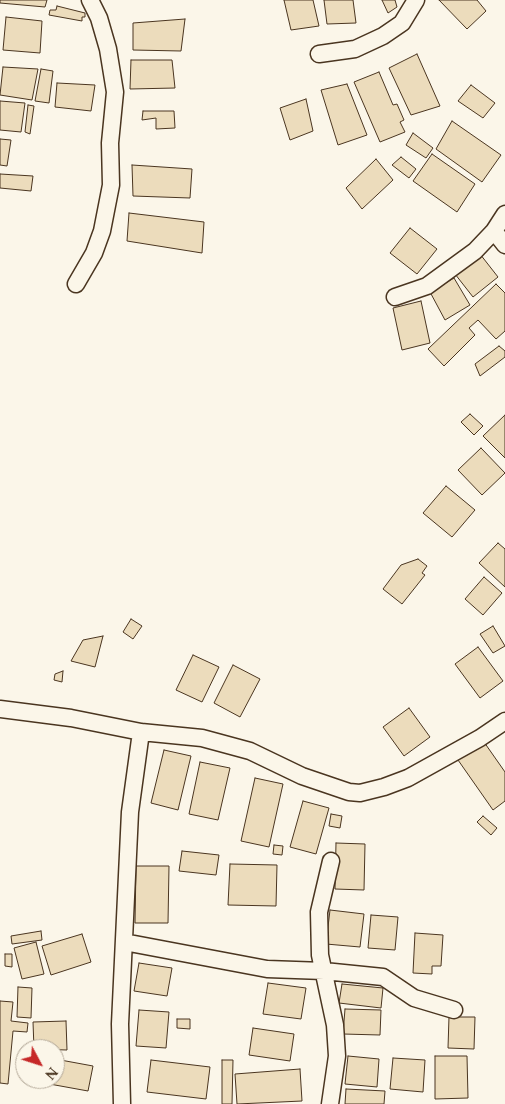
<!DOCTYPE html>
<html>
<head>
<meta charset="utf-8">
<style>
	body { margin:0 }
	#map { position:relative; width:505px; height:1104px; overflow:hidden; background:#fbf6e9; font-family:Spectral,serif }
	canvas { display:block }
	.north { position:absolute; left:15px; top:1039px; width:50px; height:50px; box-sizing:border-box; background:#fbf6e9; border:1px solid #b4a999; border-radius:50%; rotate:130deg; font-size:14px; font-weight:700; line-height:20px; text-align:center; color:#4a3520 }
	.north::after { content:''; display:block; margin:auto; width:18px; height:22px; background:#c62828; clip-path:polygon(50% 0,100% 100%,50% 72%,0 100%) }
</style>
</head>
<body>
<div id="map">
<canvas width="505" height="1104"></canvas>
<div class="north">N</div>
</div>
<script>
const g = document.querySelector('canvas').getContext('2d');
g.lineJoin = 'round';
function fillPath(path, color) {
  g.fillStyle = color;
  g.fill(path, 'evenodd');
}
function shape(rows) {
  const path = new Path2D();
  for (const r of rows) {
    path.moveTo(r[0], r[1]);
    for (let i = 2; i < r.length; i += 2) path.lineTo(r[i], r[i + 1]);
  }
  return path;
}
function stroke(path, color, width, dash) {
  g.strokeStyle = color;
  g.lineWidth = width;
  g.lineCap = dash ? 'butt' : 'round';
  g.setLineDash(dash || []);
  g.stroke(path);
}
const building = shape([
	[0,0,47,0,45,7,0,3,0,0],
	[284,0,313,0,319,26,291,30,284,0],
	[324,0,353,0,356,23,327,24,324,0],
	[382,0,395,0,397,7,388,13,382,0],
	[439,0,477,0,486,11,467,29,439,0],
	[57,6,85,13,85,17,82,17,82,21,49,15,50,10,56,10,57,6],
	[6,17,42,21,40,53,3,50,6,17],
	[185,19,181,51,133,50,133,23,185,19],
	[417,54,440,106,411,115,389,68,417,54],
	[131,60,172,60,175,88,130,89,131,60],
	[3,67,38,69,32,100,0,95,3,67],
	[41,69,53,71,49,103,35,101,41,69],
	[379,72,393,105,397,104,404,120,400,122,405,132,380,142,354,82,379,72],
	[57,83,95,85,91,111,55,107,57,83],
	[347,84,367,135,338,145,321,90,347,84],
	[471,85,495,103,483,118,458,101,471,85],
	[306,99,313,131,290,140,280,108,306,99],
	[0,101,25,103,21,132,0,130,0,101],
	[28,105,34,106,30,134,25,132,28,105],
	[143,111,174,111,175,128,156,129,156,118,142,120,143,111],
	[452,121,501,155,482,182,436,149,452,121],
	[413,133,433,148,426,158,406,145,413,133],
	[0,139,11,140,7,166,0,165,0,139],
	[432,154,475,184,457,212,413,181,432,154],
	[401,157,416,169,409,178,392,165,401,157],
	[376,159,393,180,362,209,346,188,376,159],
	[132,165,192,169,190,198,133,196,132,165],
	[0,174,33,176,31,191,0,188,0,174],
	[129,213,204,222,202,253,127,241,129,213],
	[410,228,437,249,417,274,390,253,410,228],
	[480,254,498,277,473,297,455,274,480,254],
	[454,278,470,305,445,320,430,292,454,278],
	[496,284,505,293,505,331,496,339,478,320,469,328,475,335,444,366,428,349,496,284],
	[421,301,430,343,402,350,393,308,421,301],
	[499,346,505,351,505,357,480,376,475,364,499,346],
	[470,414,483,426,474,435,461,422,470,414],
	[505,415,505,458,483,436,505,415],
	[481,448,505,473,482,495,458,470,481,448],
	[446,486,475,510,452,537,423,513,446,486],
	[498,543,505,549,505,587,479,563,498,543],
	[418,559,427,566,422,573,425,575,402,604,383,589,401,565,418,559],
	[484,577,502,593,483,615,465,599,484,577],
	[131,619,142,626,133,639,123,632,131,619],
	[493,626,505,646,493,653,480,634,493,626],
	[103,636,95,667,71,661,83,640,103,636],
	[478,647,503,681,480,698,455,664,478,647],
	[193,655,219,667,202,702,176,690,193,655],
	[233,665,260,679,240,717,214,703,233,665],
	[63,671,62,682,54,680,55,674,63,671],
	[409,708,430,737,404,756,383,727,409,708],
	[484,742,505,772,505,801,493,810,458,760,484,742],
	[164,750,191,756,178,810,151,803,164,750],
	[200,762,230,768,218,820,189,814,200,762],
	[255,778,283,784,269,847,241,841,255,778],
	[303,801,329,808,316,854,290,847,303,801],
	[331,814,342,816,340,828,329,826,331,814],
	[483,816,497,828,491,835,477,822,483,816],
	[336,843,365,844,364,890,335,889,336,843],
	[274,845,283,846,282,855,273,854,274,845],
	[182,851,219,855,216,875,179,871,182,851],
	[230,864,277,865,276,906,228,905,230,864],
	[136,866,169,866,168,923,135,923,136,866],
	[330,910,364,914,360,947,326,944,330,910],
	[371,915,398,917,395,950,368,948,371,915],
	[41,931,42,940,12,944,11,936,41,931],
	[415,933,443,935,441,966,432,966,432,974,413,973,415,933],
	[82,934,91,962,51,975,42,946,82,934],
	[36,942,44,974,22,979,14,948,36,942],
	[5,954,12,954,12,967,5,966,5,954],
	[139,963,172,968,167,996,134,991,139,963],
	[268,983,306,988,301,1019,263,1014,268,983],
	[342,984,383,988,381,1008,339,1003,342,984],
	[18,987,32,988,31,1018,17,1017,18,987],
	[0,1001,13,1002,11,1021,28,1023,27,1032,13,1031,8,1084,0,1083,0,1001],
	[345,1009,381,1010,380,1035,343,1034,345,1009],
	[139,1010,169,1012,166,1048,136,1046,139,1010],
	[449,1017,475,1017,474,1049,448,1048,449,1017],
	[177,1019,190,1019,190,1029,177,1028,177,1019],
	[66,1021,67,1050,34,1049,33,1022,66,1021],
	[253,1028,294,1034,290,1061,249,1055,253,1028],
	[348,1056,379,1059,377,1087,345,1084,348,1056],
	[435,1056,467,1056,468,1098,435,1099,435,1056],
	[393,1058,425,1060,423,1092,390,1089,393,1058],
	[55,1059,93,1066,88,1091,33,1081,34,1079,55,1079,55,1059],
	[151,1060,210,1067,206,1099,147,1092,151,1060],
	[222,1060,233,1060,232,1104,222,1104,222,1060],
	[300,1069,302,1101,237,1104,235,1074,300,1069],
	[346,1089,385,1091,384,1104,345,1104,346,1089]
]);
const street = shape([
	[319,54,355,49,383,36,402,23,416,0],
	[494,231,505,245],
	[76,284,94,253,102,231,111,185,110,143,115,92,108,49,99,18,90,0],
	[395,297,427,286,475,251,494,231,505,214],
	[0,709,71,718,141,732,202,738,250,751,302,776,349,792,360,793,384,787,408,778,480,738,505,721],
	[124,942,267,969,324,971,383,977,414,998,454,1010],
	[122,1104,120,1024,130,812,141,732],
	[330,1104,337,1056,335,1025,320,955,319,912,331,861]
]);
fillPath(building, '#ecdcbc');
stroke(building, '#4a3520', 1);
stroke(street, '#4a3520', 19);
stroke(street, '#fbf6e9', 16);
</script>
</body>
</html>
